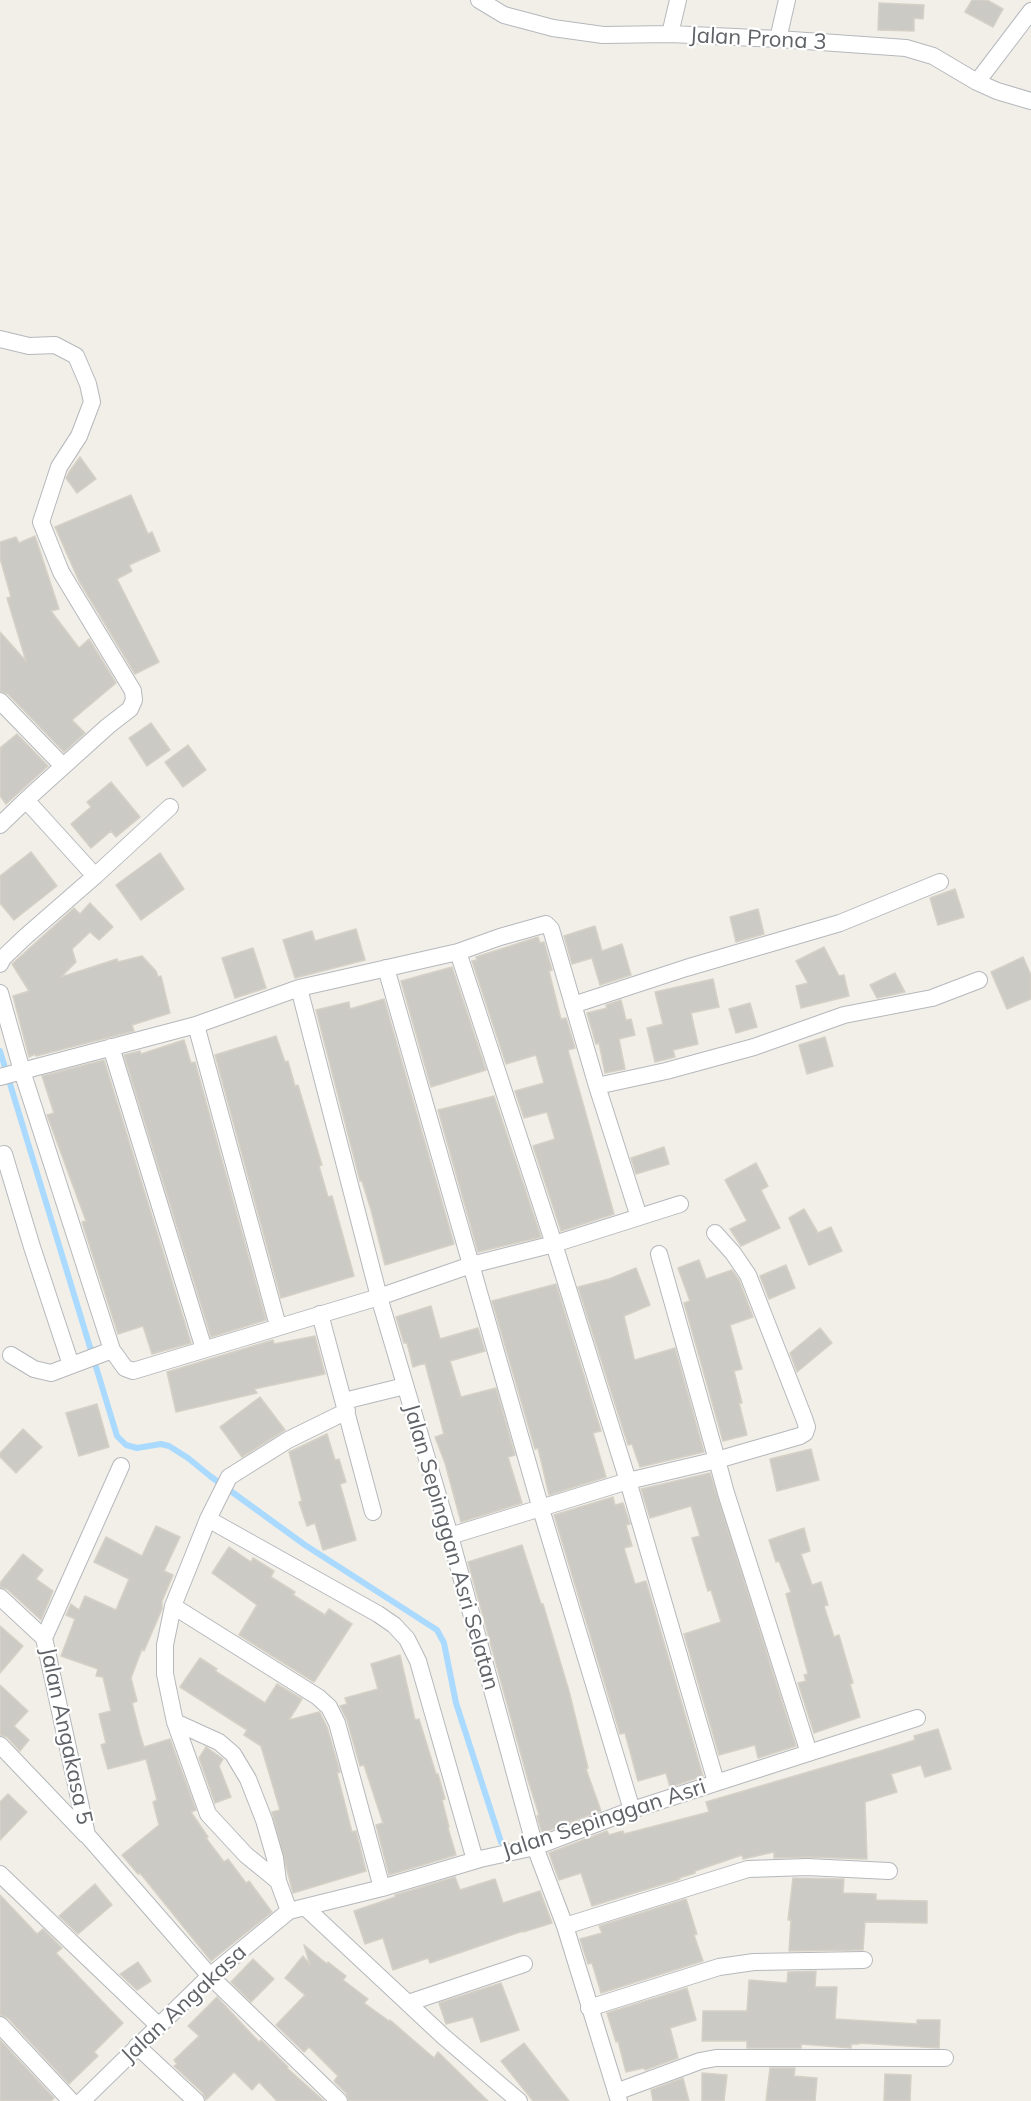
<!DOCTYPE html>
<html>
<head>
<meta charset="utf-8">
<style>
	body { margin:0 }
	canvas { display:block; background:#f1efe8 }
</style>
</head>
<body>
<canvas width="1031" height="2101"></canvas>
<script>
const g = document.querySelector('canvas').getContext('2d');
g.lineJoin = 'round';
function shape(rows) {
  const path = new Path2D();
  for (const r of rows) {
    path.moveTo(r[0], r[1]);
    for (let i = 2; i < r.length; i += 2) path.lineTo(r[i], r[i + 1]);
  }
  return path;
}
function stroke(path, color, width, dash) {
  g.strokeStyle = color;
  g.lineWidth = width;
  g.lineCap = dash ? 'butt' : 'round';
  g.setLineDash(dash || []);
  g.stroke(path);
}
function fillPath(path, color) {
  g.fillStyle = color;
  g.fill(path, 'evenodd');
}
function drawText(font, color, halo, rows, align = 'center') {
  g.font = font + ' Mulish,sans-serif';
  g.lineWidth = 4.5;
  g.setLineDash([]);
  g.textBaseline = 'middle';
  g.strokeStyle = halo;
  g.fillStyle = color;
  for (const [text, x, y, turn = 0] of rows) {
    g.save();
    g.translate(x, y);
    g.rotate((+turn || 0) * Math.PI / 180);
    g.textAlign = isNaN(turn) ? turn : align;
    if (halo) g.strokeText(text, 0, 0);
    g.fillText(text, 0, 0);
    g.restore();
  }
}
const stream = shape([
	[0,1051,117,1436,126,1445,137,1448,161,1444,169,1446,188,1458,210,1476,305,1545,437,1630,444,1643,456,1703,501,1842]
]);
const building = shape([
	[972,0,987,0,1003,9,993,27,965,12,972,0],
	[879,3,924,5,923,19,914,18,914,31,878,30,879,3],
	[80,457,96,479,77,493,66,478,69,472,80,457],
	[131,495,148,534,152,532,160,551,129,565,132,571,117,579,159,662,135,674,79,581,55,527,131,495],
	[35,536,59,609,51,611,79,648,89,639,116,683,72,720,85,733,64,752,8,694,0,691,0,632,26,661,7,598,11,597,0,558,0,542,16,537,19,543,35,536],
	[151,723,170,750,147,766,129,738,151,723],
	[17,734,48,766,6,804,0,796,0,748,17,734],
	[188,745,206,770,183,787,165,762,188,745],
	[111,782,140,817,116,837,111,831,91,848,71,824,91,807,87,802,111,782],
	[31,852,57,886,14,920,0,903,0,876,31,852],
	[160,853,184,889,141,920,116,885,160,853],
	[955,889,964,917,938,925,930,898,955,889],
	[90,903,113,927,99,940,90,932,72,949,76,962,61,977,117,959,118,962,142,956,156,971,158,977,161,976,170,1013,132,1025,134,1031,36,1056,35,1054,29,1057,13,996,29,991,12,964,74,908,80,914,90,903],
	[758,909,764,934,736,942,730,917,758,909],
	[595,926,602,951,622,944,631,975,600,985,592,958,572,964,564,936,595,926],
	[356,929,365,960,295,978,283,940,312,931,315,941,356,929],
	[538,937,540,943,544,942,552,970,549,971,561,1019,566,1018,575,1048,568,1050,614,1214,561,1231,533,1146,555,1139,547,1112,524,1118,515,1091,544,1083,536,1055,506,1064,472,961,477,960,476,957,538,937],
	[824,947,839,976,844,975,849,996,801,1008,796,986,808,983,796,961,824,947],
	[253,948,266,988,235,998,222,958,253,948],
	[1023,957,1031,975,1031,999,1007,1009,991,972,1023,957],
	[452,967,486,1070,431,1087,401,981,452,967],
	[895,973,905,992,877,998,870,985,895,973],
	[713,979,719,1007,691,1013,698,1044,673,1050,675,1057,655,1062,647,1028,663,1024,655,992,713,979],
	[384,999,454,1244,385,1265,371,1210,362,1181,360,1181,316,1010,349,1002,350,1009,384,999],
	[621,1000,626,1020,631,1019,635,1035,619,1039,625,1069,605,1073,599,1043,596,1044,587,1013,607,1008,606,1005,621,1000],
	[750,1003,757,1027,736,1033,729,1009,750,1003],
	[276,1036,285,1062,288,1061,295,1086,298,1085,322,1165,319,1166,328,1197,332,1196,354,1276,281,1298,215,1055,276,1036],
	[825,1037,833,1066,807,1074,799,1045,825,1037],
	[184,1040,191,1063,195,1062,266,1320,211,1337,124,1055,140,1051,141,1054,184,1040],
	[104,1060,191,1343,152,1354,143,1326,118,1334,82,1222,86,1221,47,1115,54,1113,42,1076,104,1060],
	[494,1096,541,1237,478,1252,438,1110,494,1096],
	[664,1147,669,1164,636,1174,631,1158,664,1147],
	[756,1163,768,1186,761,1190,780,1228,741,1246,730,1229,747,1221,725,1180,756,1163],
	[804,1209,818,1233,831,1227,842,1251,809,1265,789,1218,804,1209],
	[699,1260,706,1279,732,1270,739,1280,753,1317,730,1325,742,1369,734,1371,742,1403,739,1403,747,1435,723,1441,684,1303,690,1301,678,1268,699,1260],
	[786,1265,795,1288,769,1299,760,1276,786,1265],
	[636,1268,650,1305,624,1316,634,1358,635,1360,675,1348,704,1452,640,1467,632,1444,628,1445,578,1287,609,1279,636,1268],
	[556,1284,601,1431,593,1433,606,1477,549,1495,538,1448,535,1449,492,1301,556,1284],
	[431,1306,440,1339,478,1328,485,1351,450,1361,461,1397,496,1388,515,1455,508,1457,522,1503,461,1522,445,1463,435,1437,444,1434,425,1363,413,1367,407,1343,404,1343,396,1317,431,1306],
	[820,1328,832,1343,797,1372,790,1353,820,1328],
	[315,1336,325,1374,254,1389,257,1393,176,1412,167,1372,273,1340,274,1344,315,1336],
	[260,1397,285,1430,242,1457,220,1427,260,1397],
	[97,1404,109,1447,79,1456,66,1413,97,1404],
	[23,1429,42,1447,16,1473,0,1457,0,1453,23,1429],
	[327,1434,335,1460,339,1459,346,1482,340,1484,356,1540,323,1550,315,1523,307,1526,299,1502,302,1501,289,1452,327,1434],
	[811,1449,819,1480,777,1491,770,1459,811,1449],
	[710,1473,796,1746,758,1758,755,1745,719,1755,684,1634,721,1622,711,1590,708,1591,692,1538,700,1536,691,1506,650,1518,641,1489,710,1473],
	[613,1497,615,1505,623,1503,630,1524,626,1525,632,1546,624,1548,635,1584,646,1581,703,1776,670,1787,666,1773,638,1781,625,1733,620,1734,554,1515,613,1497],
	[156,1526,180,1537,164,1571,173,1575,162,1601,162,1609,144,1651,142,1649,131,1678,137,1701,132,1703,140,1734,144,1747,170,1739,196,1810,191,1812,208,1837,206,1838,224,1862,228,1859,246,1883,249,1881,272,1912,211,1961,140,1873,138,1874,122,1855,159,1825,153,1802,157,1800,146,1759,108,1769,101,1745,106,1743,99,1714,111,1711,103,1677,96,1676,98,1669,61,1656,75,1619,66,1615,71,1604,79,1610,85,1596,116,1610,129,1579,94,1562,106,1537,142,1556,156,1526],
	[804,1528,810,1551,801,1554,812,1585,821,1582,828,1605,824,1606,834,1637,839,1635,853,1683,850,1684,860,1717,814,1733,798,1683,806,1681,804,1675,808,1674,786,1594,791,1592,779,1561,776,1562,769,1540,804,1528],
	[522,1545,541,1604,543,1604,569,1691,588,1768,586,1769,601,1811,542,1833,537,1816,539,1815,528,1780,468,1562,522,1545],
	[229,1547,251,1562,253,1558,274,1571,271,1577,295,1592,293,1595,325,1615,329,1609,352,1624,314,1682,239,1635,257,1605,212,1573,229,1547],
	[23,1554,43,1570,36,1579,53,1591,41,1620,7,1589,0,1587,0,1583,23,1554],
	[0,1626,23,1646,0,1673,0,1626],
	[400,1655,415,1720,419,1719,436,1774,438,1774,445,1799,442,1800,449,1827,448,1828,456,1855,389,1875,376,1825,383,1823,364,1765,360,1766,347,1720,340,1706,347,1704,345,1698,378,1689,371,1664,400,1655],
	[200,1658,217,1669,215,1671,265,1703,277,1684,302,1699,289,1720,319,1712,320,1713,327,1727,340,1772,337,1773,352,1832,356,1831,366,1871,293,1893,272,1812,280,1810,261,1746,244,1735,247,1730,180,1687,200,1658],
	[0,1685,28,1711,14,1726,29,1740,20,1751,7,1737,0,1735,0,1685],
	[938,1729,951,1769,925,1777,921,1765,891,1774,897,1792,865,1802,867,1859,808,1857,774,1858,774,1852,743,1859,742,1855,695,1871,695,1873,679,1878,680,1879,592,1906,581,1873,559,1880,549,1853,607,1831,609,1835,623,1831,624,1834,709,1812,706,1802,883,1750,915,1740,914,1736,938,1729],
	[206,1747,223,1759,219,1766,231,1797,215,1803,199,1758,206,1747],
	[8,1794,27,1812,0,1840,0,1802,8,1794],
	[455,1877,460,1890,495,1879,503,1903,540,1891,552,1923,523,1932,523,1931,430,1963,428,1958,393,1970,383,1938,365,1944,354,1911,395,1897,395,1895,455,1877],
	[793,1878,844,1879,843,1893,876,1894,876,1900,927,1901,927,1923,865,1922,863,1950,789,1951,791,1920,788,1920,793,1878],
	[95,1884,112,1905,78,1934,59,1916,95,1884],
	[0,1895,37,1934,43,1929,62,1948,56,1953,123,2023,94,2052,98,2056,69,2084,8,2018,0,2015,0,1895],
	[686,1899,697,1934,694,1935,703,1961,601,1993,592,1963,588,1964,580,1939,602,1933,599,1926,686,1899],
	[304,1945,327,1964,328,1962,346,1976,343,1980,368,1999,364,2003,389,2021,390,2020,434,2058,438,2052,488,2101,349,2101,346,2093,334,2081,338,2076,309,2047,304,2052,276,2025,305,1995,285,1978,303,1956,310,1965,304,1945],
	[253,1959,274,1979,251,2002,231,1982,253,1959],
	[138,1962,151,1981,137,1990,120,1974,138,1962],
	[816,1971,815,1987,837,1987,835,2019,917,2024,917,2020,940,2020,939,2048,859,2043,859,2044,851,2044,851,2048,801,2044,801,2048,747,2048,747,2041,702,2041,703,2011,747,2011,749,1980,787,1983,788,1972,816,1971],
	[501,1983,519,2030,481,2042,473,2017,446,2024,439,2003,501,1983],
	[687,1988,696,2020,670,2028,678,2058,645,2070,644,2068,626,2072,618,2041,616,2042,607,2013,687,1988],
	[217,1997,259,2042,261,2040,288,2067,287,2068,324,2101,277,2101,259,2082,252,2090,234,2072,206,2100,203,2093,174,2066,177,2064,174,2060,199,2036,188,2026,217,1997],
	[0,2040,54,2098,51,2101,0,2101,0,2040],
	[524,2043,569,2101,533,2101,501,2061,524,2043],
	[770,2068,795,2068,794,2076,817,2078,815,2101,766,2101,770,2068],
	[702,2073,727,2075,724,2101,702,2101,702,2073],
	[885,2074,911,2075,910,2101,884,2101,885,2074],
	[683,2078,689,2101,653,2101,651,2090,683,2078]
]);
const street = shape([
	[479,0,504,15,553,28,603,35,670,34,778,39,906,48,933,56,977,82,997,91,1031,101],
	[670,34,678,0],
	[778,39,787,0],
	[977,82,1031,11],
	[0,339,29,346,55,345,76,356,88,384,92,402,79,436,59,467,41,522,61,572,133,691,134,700,130,709,108,726,26,800],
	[0,701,63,766],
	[0,825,26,800,95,876],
	[458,952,554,1244,628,1481,716,1782],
	[0,964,3,958,25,937,95,876,170,807],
	[386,968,541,1509,632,1810],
	[299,988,379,1297,450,1536,535,1847,565,1926,619,2101],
	[0,993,22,1071,0,1077],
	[573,1005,686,968,840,923,940,882],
	[196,1025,278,1326],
	[111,1047,204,1349],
	[597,1086,666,1071,754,1047,844,1015,932,998,979,980],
	[4,1154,32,1247,71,1365],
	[639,1217,597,1086,551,929,546,924,500,937,458,952,299,988,196,1025,22,1071,112,1350,125,1368,133,1371,379,1297,471,1265,554,1244,680,1204],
	[659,1254,717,1460,800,1436,805,1433,807,1427,804,1418,748,1275,733,1253,715,1233],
	[320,1314,373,1512],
	[11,1355,34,1369,51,1373,112,1350],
	[344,1401,405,1386],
	[121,1466,44,1638,87,1835,210,1976,339,2101],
	[208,1519,378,1614,394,1625,407,1639,418,1661,475,1860],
	[450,1536,628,1481,717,1460,726,1493,809,1753],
	[0,1597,44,1638],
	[173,1606,318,1697,329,1707,337,1723,382,1888],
	[175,1722,219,1742,233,1754,248,1779,264,1820,275,1858,278,1881],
	[0,1745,86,1835],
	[0,1874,159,2026],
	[306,1908,444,2037,519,2101],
	[289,1911,278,1881,246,1855,208,1814,175,1722,165,1674,165,1645,173,1606,208,1519,229,1477,288,1440,347,1411],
	[565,1926,748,1869,807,1867,889,1871],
	[408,2003,524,1964],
	[589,2008,719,1967,754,1962,864,1960],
	[0,2025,71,2101],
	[137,2046,196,2101],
	[616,2092,700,2061,716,2058,945,2058],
	[82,2101,210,1976,289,1911,382,1888,480,1859,535,1847,632,1810,917,1718]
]);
const streetNames = [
	["Jalan Prona 3",758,39,3],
	["Jalan Sepinggan Asri Selatan",451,1547,74],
	["Jalan Angakasa 5",66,1736,78],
	["Jalan Sepinggan Asri",604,1819,-18],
	["Jalan Angakasa",184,2004,-43]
];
stroke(stream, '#aadaff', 6);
fillPath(building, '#cccac5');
stroke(building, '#d6d1c6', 1.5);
stroke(street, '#b5b8bc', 18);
stroke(street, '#fff', 16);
drawText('22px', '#5f6368', '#fff', streetNames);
</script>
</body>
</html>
